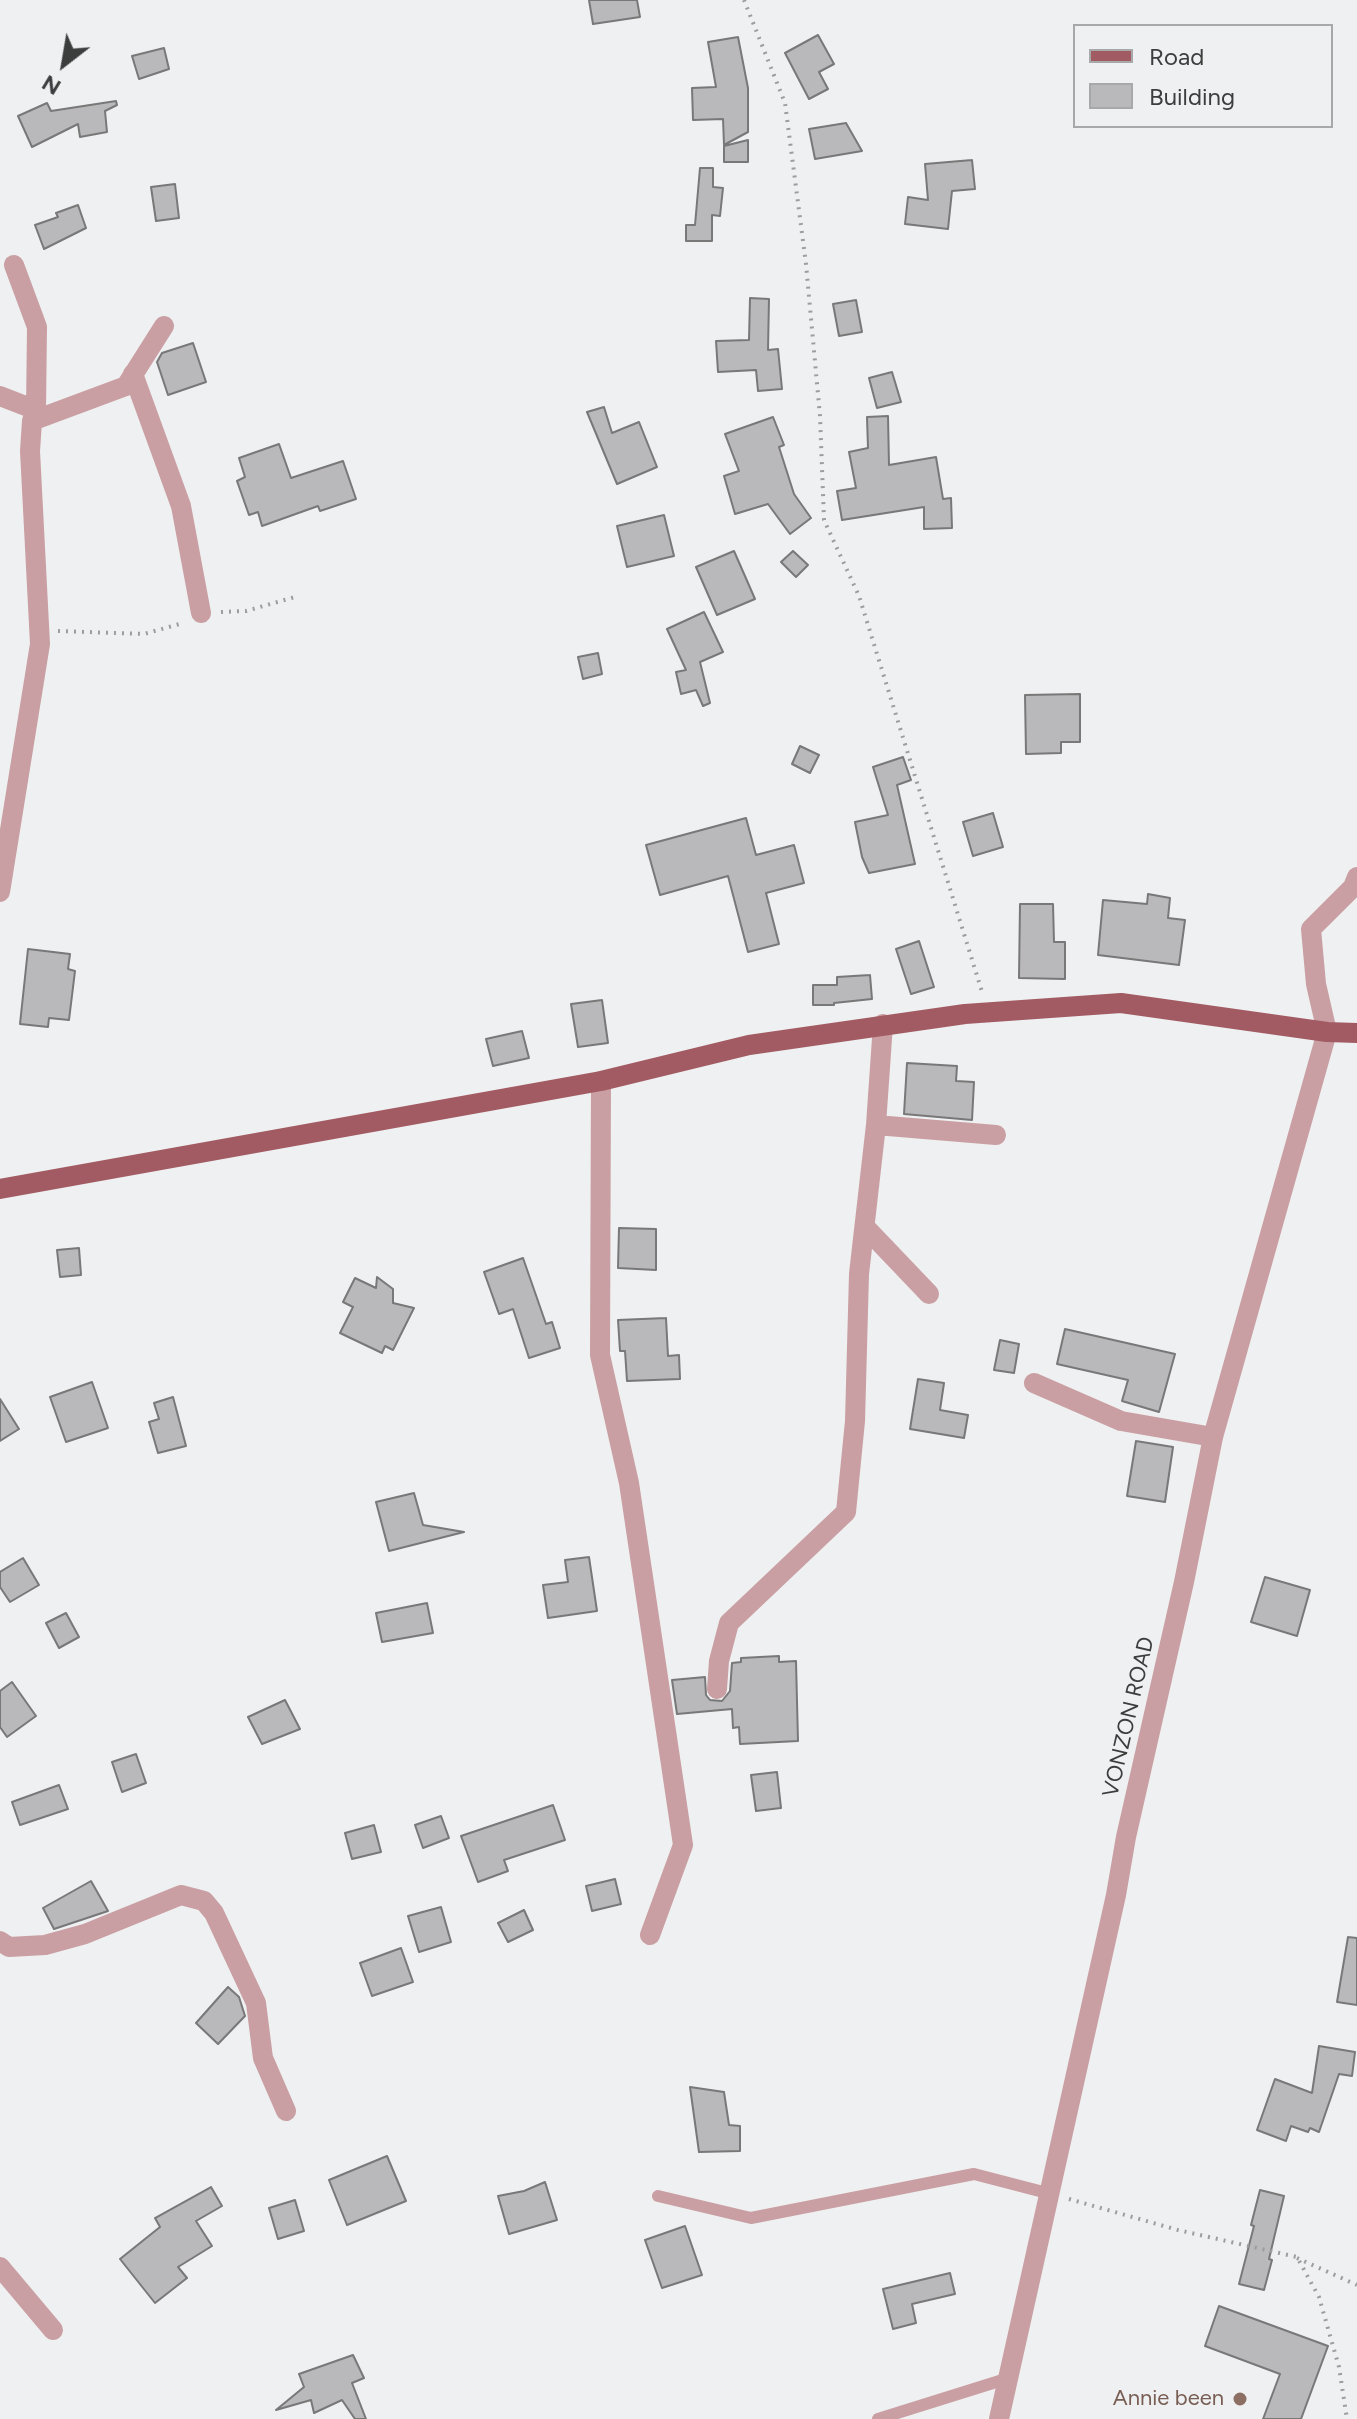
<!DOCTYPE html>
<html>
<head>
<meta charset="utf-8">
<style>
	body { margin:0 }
	#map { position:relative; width:1357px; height:2419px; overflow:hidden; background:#eff0f1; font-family:Figtree,sans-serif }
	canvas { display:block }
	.legend { position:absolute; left:1073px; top:24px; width:260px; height:104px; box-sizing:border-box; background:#eff0f1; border:2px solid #a7a8a9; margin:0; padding:10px 14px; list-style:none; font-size:24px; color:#3c3d3d }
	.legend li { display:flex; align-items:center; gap:16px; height:40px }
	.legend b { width:40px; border:2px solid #a7a8a9 }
	.north { position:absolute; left:24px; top:24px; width:80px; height:80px; -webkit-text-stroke:6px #eff0f1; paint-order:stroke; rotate:211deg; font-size:22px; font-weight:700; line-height:32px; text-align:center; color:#3c3d3d }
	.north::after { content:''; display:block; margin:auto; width:28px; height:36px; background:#3c3d3d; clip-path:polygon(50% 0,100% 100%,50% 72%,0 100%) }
</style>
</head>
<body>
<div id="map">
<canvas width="1357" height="2419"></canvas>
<ul class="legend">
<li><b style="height:10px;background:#a25b63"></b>Road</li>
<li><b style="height:22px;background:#b9b8ba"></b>Building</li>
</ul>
<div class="north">N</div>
</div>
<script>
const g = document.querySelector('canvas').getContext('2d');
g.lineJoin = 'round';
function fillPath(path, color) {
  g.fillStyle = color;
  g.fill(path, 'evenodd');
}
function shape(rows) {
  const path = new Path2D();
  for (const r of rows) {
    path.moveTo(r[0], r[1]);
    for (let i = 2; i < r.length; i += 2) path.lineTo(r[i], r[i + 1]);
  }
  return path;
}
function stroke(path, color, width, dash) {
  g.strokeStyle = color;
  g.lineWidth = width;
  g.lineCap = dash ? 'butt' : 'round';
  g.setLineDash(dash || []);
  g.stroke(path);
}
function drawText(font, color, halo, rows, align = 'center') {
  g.font = font + ' Figtree,sans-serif';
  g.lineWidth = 8;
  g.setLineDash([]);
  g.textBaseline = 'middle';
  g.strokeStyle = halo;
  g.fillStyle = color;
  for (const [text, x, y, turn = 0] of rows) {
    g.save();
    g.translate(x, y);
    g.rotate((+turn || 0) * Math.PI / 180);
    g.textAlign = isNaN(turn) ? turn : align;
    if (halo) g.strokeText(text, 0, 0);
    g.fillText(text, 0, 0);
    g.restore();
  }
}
const building = shape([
	[589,0,637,0,640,17,593,24,589,0],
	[818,35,834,64,819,72,828,89,809,99,785,53,818,35],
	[738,37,748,88,748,132,724,145,723,119,693,120,692,88,716,87,708,42,738,37],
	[164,48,169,69,139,79,132,56,164,48],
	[116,101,117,105,105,111,107,132,80,137,78,124,32,147,18,116,47,103,51,111,116,101],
	[846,123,862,151,815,159,809,129,846,123],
	[748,140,748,162,724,162,724,146,748,140],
	[972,160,975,189,952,191,948,229,905,224,908,197,928,200,925,164,972,160],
	[700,168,713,168,713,187,723,188,720,216,712,215,712,241,686,241,686,225,695,225,700,168],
	[175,184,179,218,156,221,151,187,175,184],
	[78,205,86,228,44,249,35,225,58,217,56,213,78,205],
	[750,298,769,299,768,350,778,349,782,389,758,391,756,370,718,372,716,341,749,340,750,298],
	[856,300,862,332,839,336,833,304,856,300],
	[193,343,206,382,168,395,157,362,162,353,193,343],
	[892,372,901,402,877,408,869,378,892,372],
	[604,407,612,433,639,422,657,467,617,484,587,412,604,407],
	[888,416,889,465,936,457,943,499,951,498,952,528,924,529,924,507,842,520,837,491,856,488,849,452,868,448,867,417,888,416],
	[773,417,784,445,779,447,794,494,811,518,790,534,768,504,735,514,724,476,739,471,725,434,773,417],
	[279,444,291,478,343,461,356,499,320,511,318,506,262,526,258,512,249,515,237,481,245,477,239,458,279,444],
	[664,515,674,556,627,567,617,526,664,515],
	[734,551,755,599,717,615,696,567,734,551],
	[793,551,808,565,796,577,781,562,793,551],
	[704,612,723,652,700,662,710,703,703,706,696,690,681,694,676,672,686,670,667,629,704,612],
	[598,653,602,674,583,679,578,657,598,653],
	[1080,694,1080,742,1061,742,1061,753,1026,754,1025,695,1080,694],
	[800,746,819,755,810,773,792,764,800,746],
	[903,757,911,780,897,785,915,864,869,873,862,857,855,822,888,815,873,767,903,757],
	[993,813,1003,847,973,856,963,822,993,813],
	[746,818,756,855,794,845,804,883,766,893,779,944,748,952,728,876,660,895,646,845,746,818],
	[1148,894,1170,898,1168,918,1185,920,1179,965,1098,955,1103,900,1147,904,1148,894],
	[1020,904,1053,904,1054,942,1065,942,1065,979,1019,978,1020,904],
	[919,941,934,987,911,994,896,949,919,941],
	[28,949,70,954,68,969,75,971,69,1020,49,1018,48,1027,20,1024,28,949],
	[870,975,872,999,834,1003,834,1005,813,1005,813,985,837,985,837,977,870,975],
	[602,1000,608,1043,578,1047,571,1004,602,1000],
	[522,1031,529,1058,493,1066,486,1039,522,1031],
	[907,1063,957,1066,956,1081,974,1082,972,1120,904,1114,907,1063],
	[619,1228,656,1229,656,1270,618,1268,619,1228],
	[79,1248,81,1275,60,1277,57,1250,79,1248],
	[523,1258,546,1324,552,1322,560,1348,529,1358,513,1309,499,1314,484,1272,523,1258],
	[377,1277,393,1289,393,1303,414,1308,393,1350,385,1346,382,1353,340,1333,353,1307,343,1302,355,1278,376,1288,377,1277],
	[666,1318,668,1356,679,1355,680,1379,627,1381,625,1351,620,1351,618,1320,666,1318],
	[1065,1329,1175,1354,1159,1412,1122,1401,1128,1380,1057,1364,1065,1329],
	[1000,1340,1019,1344,1014,1373,994,1370,1000,1340],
	[918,1379,944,1383,940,1410,968,1415,964,1438,910,1429,918,1379],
	[92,1382,108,1428,66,1442,50,1397,92,1382],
	[173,1397,186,1446,158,1453,149,1422,159,1419,154,1403,173,1397],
	[0,1399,19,1429,0,1441,0,1399],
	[1136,1441,1173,1447,1165,1502,1127,1496,1136,1441],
	[414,1493,423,1525,464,1532,389,1551,376,1502,414,1493],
	[589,1557,597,1611,548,1618,543,1585,568,1582,565,1560,589,1557],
	[23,1558,39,1585,10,1602,0,1587,0,1572,23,1558],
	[1265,1577,1310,1590,1297,1636,1251,1622,1265,1577],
	[427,1603,433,1633,382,1642,376,1613,427,1603],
	[66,1613,79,1637,59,1648,46,1623,66,1613],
	[779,1656,779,1662,796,1661,798,1741,740,1744,739,1727,733,1728,732,1709,677,1714,672,1680,705,1677,706,1695,710,1700,722,1701,730,1691,732,1663,741,1662,741,1658,779,1656],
	[12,1682,36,1716,7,1737,0,1727,0,1691,12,1682],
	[285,1700,300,1729,262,1744,248,1717,285,1700],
	[136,1754,146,1783,122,1792,112,1762,136,1754],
	[777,1772,781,1808,756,1811,751,1775,777,1772],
	[59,1785,68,1809,20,1825,12,1802,59,1785],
	[553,1805,565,1840,504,1860,508,1871,478,1882,461,1836,553,1805],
	[441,1816,449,1838,423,1848,415,1825,441,1816],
	[374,1825,381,1852,352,1859,345,1833,374,1825],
	[615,1879,621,1904,592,1911,586,1886,615,1879],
	[91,1881,108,1911,54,1929,43,1908,91,1881],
	[441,1907,451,1942,419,1952,408,1916,441,1907],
	[524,1910,533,1930,508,1942,498,1923,524,1910],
	[1348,1937,1357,1938,1357,2005,1337,2002,1348,1937],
	[401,1948,413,1982,372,1996,360,1963,401,1948],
	[228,1987,239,1997,245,2016,218,2044,196,2023,228,1987],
	[1319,2046,1355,2052,1352,2076,1339,2074,1319,2132,1310,2128,1308,2132,1291,2126,1286,2141,1257,2130,1275,2079,1312,2093,1319,2046],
	[690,2087,724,2092,729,2125,740,2126,740,2151,699,2152,690,2087],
	[387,2156,406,2201,347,2225,329,2180,387,2156],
	[545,2182,557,2220,509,2234,498,2196,524,2191,545,2182],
	[211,2187,222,2206,196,2221,212,2246,178,2267,187,2278,155,2303,120,2259,160,2227,155,2218,211,2187],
	[1260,2190,1284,2196,1269,2259,1272,2260,1264,2290,1239,2284,1254,2226,1251,2225,1260,2190],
	[295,2200,304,2231,278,2239,269,2208,295,2200],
	[685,2226,702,2275,662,2288,645,2240,685,2226],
	[950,2273,955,2294,912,2304,916,2323,893,2329,883,2289,950,2273],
	[1219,2306,1328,2346,1301,2419,1263,2419,1280,2374,1205,2346,1219,2306],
	[353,2355,364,2378,352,2383,366,2419,355,2419,342,2400,314,2413,311,2400,276,2410,304,2387,299,2374,353,2355]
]);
const path = shape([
	[744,0,785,103,806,264,820,416,824,520,859,596,983,995],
	[221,612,246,611,295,597],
	[58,631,144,634,183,623],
	[1069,2199,1178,2230,1297,2257,1319,2297,1339,2367,1347,2419],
	[1297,2258,1357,2285]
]);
const service = shape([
	[658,2196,751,2218,974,2174,1051,2194],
	[878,2419,1009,2378]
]);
const minor = shape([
	[133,374,181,506,201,613],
	[0,396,36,410],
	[32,421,126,386,164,326],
	[0,892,40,644,30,451,32,421,36,410,37,327,14,265],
	[1327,1032,1316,984,1311,929,1353,887,1357,877],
	[601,1081,600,1355,629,1483,683,1845,650,1935],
	[876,1125,996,1135],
	[866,1228,929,1294],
	[1034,1383,1121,1421,1213,1437],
	[717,1689,719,1661,729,1623,846,1512,855,1421,859,1274,876,1125,883,1024],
	[0,1941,9,1947,45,1945,85,1934,181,1895,204,1901,214,1913,256,2003,263,2058,286,2111],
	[0,2267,53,2330]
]);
const tertiary = shape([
	[999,2419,1116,1895,1126,1837,1184,1582,1213,1437,1327,1032]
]);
const primary = shape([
	[0,1189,601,1081,749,1045,965,1014,1121,1003,1327,1032,1357,1033]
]);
const markers = [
	[1240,2399,8,"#8d6e63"]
];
const streetNames = [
	["VONZON ROAD",1129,1717,-77]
];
const educationNames = [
	["Annie been",1224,2399]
];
fillPath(building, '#b9b8ba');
stroke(building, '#787879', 2);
stroke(path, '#9c9d9d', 4, [2, 6]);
stroke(service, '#c99fa3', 12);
stroke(minor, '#c99fa3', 20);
stroke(tertiary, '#c99fa3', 20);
stroke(primary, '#a25b63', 20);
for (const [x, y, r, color] of markers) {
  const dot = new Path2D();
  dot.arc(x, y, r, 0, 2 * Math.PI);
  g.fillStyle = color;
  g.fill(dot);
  stroke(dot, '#eff0f1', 3);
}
drawText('22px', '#3c3d3d', '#eff0f1', streetNames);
drawText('22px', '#785e54', '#eff0f1', educationNames, 'right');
</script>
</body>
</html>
